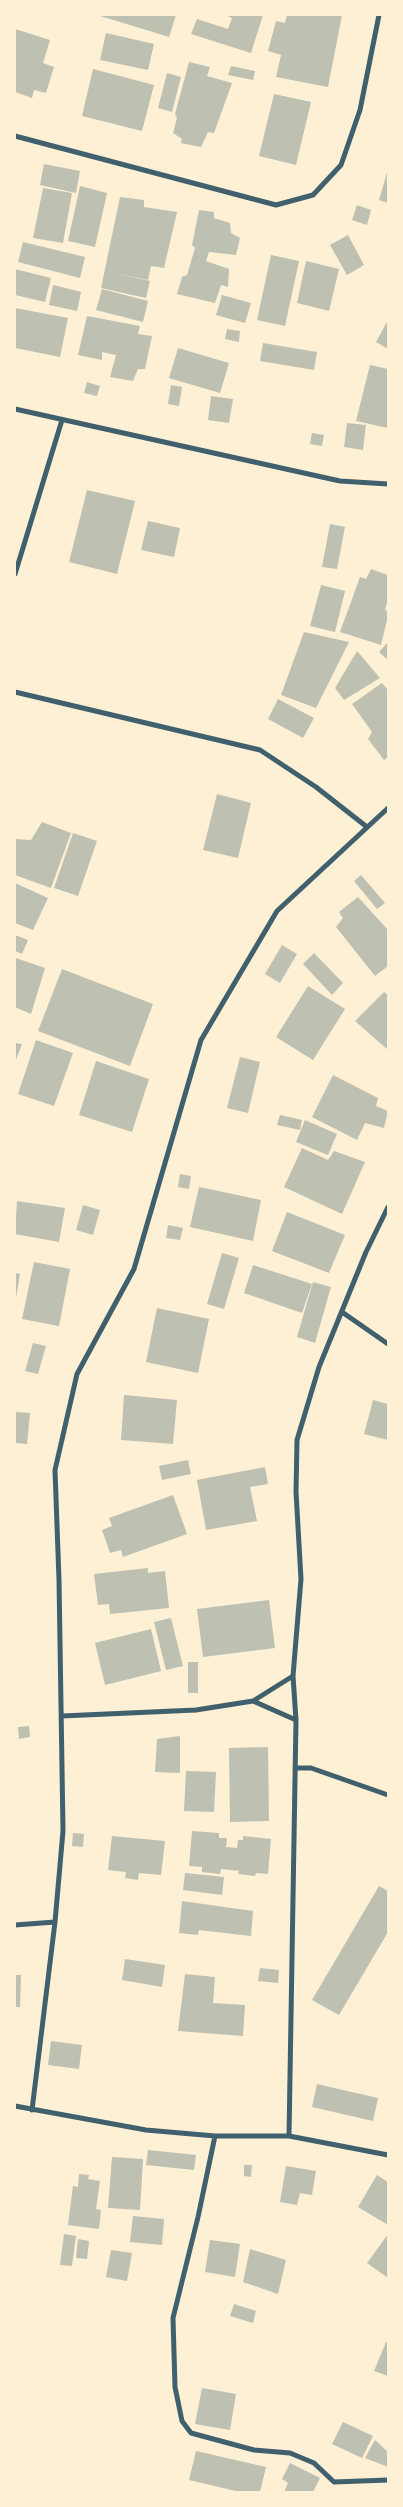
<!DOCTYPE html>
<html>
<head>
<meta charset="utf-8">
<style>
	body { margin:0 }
	#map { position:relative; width:403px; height:2507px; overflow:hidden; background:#fdf0d5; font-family:Poppins,sans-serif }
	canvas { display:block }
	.frame { position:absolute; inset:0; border:16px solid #fdf0d5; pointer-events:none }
</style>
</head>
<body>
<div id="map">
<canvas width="403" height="2507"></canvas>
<div class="frame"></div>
</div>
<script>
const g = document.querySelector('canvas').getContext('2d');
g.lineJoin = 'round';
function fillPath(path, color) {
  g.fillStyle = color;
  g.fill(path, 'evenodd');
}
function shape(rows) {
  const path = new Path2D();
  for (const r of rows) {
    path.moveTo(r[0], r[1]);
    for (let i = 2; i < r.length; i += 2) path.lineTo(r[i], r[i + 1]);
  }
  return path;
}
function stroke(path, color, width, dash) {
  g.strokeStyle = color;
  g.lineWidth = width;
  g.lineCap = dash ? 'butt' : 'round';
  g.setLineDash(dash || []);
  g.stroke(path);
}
const building = shape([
	[97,15,176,15,169,37],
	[225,15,263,15,251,53,191,34,197,19,228,29,232,18],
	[287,15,342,15,328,87,276,77,281,55,268,51,276,21,285,23],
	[15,29,50,40,43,63,54,67,46,93,34,90,32,98,15,92],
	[106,33,154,44,148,70,100,60],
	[189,62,210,67,207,76,232,83,214,133,208,132,201,147,181,143,182,139,173,133,177,118,175,114],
	[231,66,255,71,253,80,228,75],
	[93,69,154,85,142,131,82,116],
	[167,73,181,77,172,112,158,108],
	[274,94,311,102,296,165,259,156],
	[44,164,80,171,76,193,40,185],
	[388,169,388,203,379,200],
	[80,186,107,193,95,247,68,241],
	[43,188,72,193,63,243,33,238],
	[120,197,144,200,144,207,177,212,164,268,151,266,148,280,109,272,150,281,146,298,101,288],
	[357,205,371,210,367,225,352,220],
	[199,210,214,212,214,218,230,223,231,233,240,238,236,255,209,252,206,261,229,269,228,287,221,285,215,303,177,294,182,277,187,275,195,248,192,245],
	[348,235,364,265,347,275,330,245],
	[23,242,85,257,80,278,18,262],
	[271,255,299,261,285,326,257,320],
	[306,261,339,269,329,311,297,303],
	[15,269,51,278,45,302,15,295],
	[53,285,81,292,77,311,49,305],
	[102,289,148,301,143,322,96,310],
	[222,295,251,303,245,323,216,315],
	[15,308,68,318,60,357,15,348],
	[87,316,140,326,138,334,152,336,145,369,138,369,133,381,110,377,116,355,102,352,102,360,78,355],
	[388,320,388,349,376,342],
	[227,329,240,331,239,342,225,339],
	[263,343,317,352,314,370,260,361],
	[178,348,229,363,220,393,169,378],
	[370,365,388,369,388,428,356,421],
	[87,382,100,386,97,396,84,393],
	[171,385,182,387,179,406,168,404],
	[211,396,233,399,229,423,208,420],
	[347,423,366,425,363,450,344,447],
	[312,433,324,435,322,446,310,444],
	[87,490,135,501,117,574,69,562],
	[148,521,180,528,174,557,141,550],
	[330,524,345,527,337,569,322,567],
	[371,569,388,575,388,599,385,610,388,611,388,616,381,645,340,632,360,577,366,579],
	[321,585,345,591,335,632,310,626],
	[304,632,349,642,316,708,281,695],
	[388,642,388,660,379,652],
	[357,651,380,678,344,700,335,688],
	[382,683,388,690,388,757,384,760,368,739,372,732,352,704],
	[278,699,314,718,303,738,268,719],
	[217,794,251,803,238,858,203,850],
	[42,822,71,833,51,888,15,875,15,839,31,840],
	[73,833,97,841,78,896,54,888],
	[361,875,385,903,377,909,354,881],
	[15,883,48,898,33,930,15,923],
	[358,897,388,930,388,966,375,976,336,927,343,918,339,912],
	[15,935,28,940,22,954,15,951],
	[282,945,297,954,280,983,265,974],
	[314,953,343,983,332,995,303,964],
	[16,958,45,968,31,1014,15,1007],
	[62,969,153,1004,130,1066,38,1031],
	[308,986,345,1009,313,1060,276,1037],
	[384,992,388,995,388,1050,355,1021],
	[36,1040,73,1053,54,1106,18,1094],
	[15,1043,22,1044,15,1062],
	[240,1057,260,1062,248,1113,227,1108],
	[96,1061,149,1079,132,1132,79,1115],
	[333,1075,378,1098,376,1106,388,1111,384,1128,365,1123,357,1140,312,1117],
	[280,1115,302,1120,300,1130,277,1125],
	[305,1120,337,1134,328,1155,296,1142],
	[302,1148,328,1160,334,1151,365,1162,342,1214,284,1187],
	[180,1174,191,1176,189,1189,178,1187],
	[199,1187,261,1200,253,1241,190,1227],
	[17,1201,65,1208,59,1242,15,1234],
	[83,1205,100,1210,93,1235,76,1230],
	[287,1212,345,1235,329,1273,272,1251],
	[168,1225,183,1228,180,1240,166,1238],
	[222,1253,239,1258,224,1309,207,1304],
	[34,1262,70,1269,59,1326,22,1319],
	[253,1265,312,1284,302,1313,244,1293],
	[15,1273,20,1274,16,1298,15,1298],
	[313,1282,331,1287,315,1343,297,1337],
	[157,1308,209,1319,198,1373,146,1362],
	[33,1343,46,1346,38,1374,25,1371],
	[124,1395,177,1400,173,1444,121,1440],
	[373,1400,388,1404,388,1440,364,1434],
	[16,1412,30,1413,27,1444,15,1443],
	[188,1460,191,1474,162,1480,159,1466],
	[265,1467,268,1484,250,1487,257,1521,206,1530,197,1480],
	[173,1495,187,1534,123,1557,121,1550,110,1553,102,1530,112,1526,109,1518],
	[148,1568,148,1573,165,1571,169,1608,110,1614,109,1604,98,1605,94,1574],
	[269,1600,275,1648,203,1657,197,1609],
	[171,1618,183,1666,166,1670,154,1622],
	[151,1629,161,1671,105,1685,95,1643],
	[188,1662,198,1662,198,1693,188,1693],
	[29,1726,30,1737,19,1739,18,1727],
	[180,1736,180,1773,155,1772,157,1739],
	[268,1747,269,1821,230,1822,229,1748],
	[186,1771,216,1772,214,1812,184,1811],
	[192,1831,219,1833,219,1838,227,1838,226,1847,237,1848,238,1840,243,1840,243,1836,271,1839,268,1874,256,1873,255,1876,238,1874,239,1871,221,1869,220,1874,202,1872,202,1867,189,1866],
	[73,1833,84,1834,83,1847,72,1846],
	[112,1836,165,1841,161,1875,139,1873,138,1880,125,1878,126,1872,108,1870],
	[185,1873,224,1877,222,1895,183,1890],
	[379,1886,388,1891,388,1932,339,2015,312,2000],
	[182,1901,253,1911,251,1936,199,1930,198,1935,179,1933],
	[125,1959,165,1965,162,1987,122,1980],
	[260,1968,279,1970,278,1983,258,1981],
	[185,1974,215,1977,213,2003,245,2005,243,2036,178,2031],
	[15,1975,21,1975,20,2007,15,2007],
	[51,2041,82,2045,79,2069,48,2065],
	[317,2084,378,2098,373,2121,312,2107],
	[148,2150,196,2155,194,2170,146,2165],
	[112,2157,143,2159,140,2210,108,2208],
	[244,2165,252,2165,251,2177,244,2176],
	[286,2166,316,2171,312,2195,300,2193,297,2205,280,2202],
	[79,2174,89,2175,88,2179,100,2181,96,2209,101,2210,99,2229,68,2225,73,2186,78,2187],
	[377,2175,388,2182,388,2225,358,2207],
	[133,2216,164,2219,162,2245,130,2242],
	[64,2234,76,2236,72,2266,60,2265],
	[388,2234,388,2278,367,2263],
	[78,2239,89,2241,87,2259,76,2258],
	[210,2240,240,2244,235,2277,205,2272],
	[250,2249,286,2260,278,2294,243,2282],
	[111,2250,132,2253,127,2281,106,2277],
	[234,2304,256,2311,253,2323,230,2316],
	[386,2342,388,2343,388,2376,374,2371],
	[202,2388,236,2394,230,2430,195,2424],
	[343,2422,373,2436,362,2458,332,2444],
	[375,2440,388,2452,388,2467,365,2458],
	[196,2451,266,2467,260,2492,240,2492,189,2480],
	[290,2463,320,2478,313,2492,284,2492,288,2483,282,2479]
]);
const minor = shape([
	[15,136,276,205,313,195,341,165,360,110,379,15],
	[15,409,340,481,388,484],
	[15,574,62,420],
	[15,692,260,750,316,787,367,827],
	[342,1312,388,1344],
	[253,1701,296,1720],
	[62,1716,196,1710,253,1701,293,1676],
	[295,1768,311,1768,388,1795],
	[15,1925,55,1922],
	[15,2106,146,2130,215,2136,289,2136,388,2155],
	[32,2110,55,1922,63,1831,59,1580,55,1470,77,1374,134,1269,201,1040,277,911,388,808],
	[215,2136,198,2217,173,2318,175,2387,182,2421,191,2433,254,2450,290,2453,314,2463,334,2482,388,2480],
	[289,2136,296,1720,293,1676,301,1579,296,1492,297,1440,319,1367,366,1252,388,1207]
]);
fillPath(building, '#bec0b2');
stroke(minor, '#3f606c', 5);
</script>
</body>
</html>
